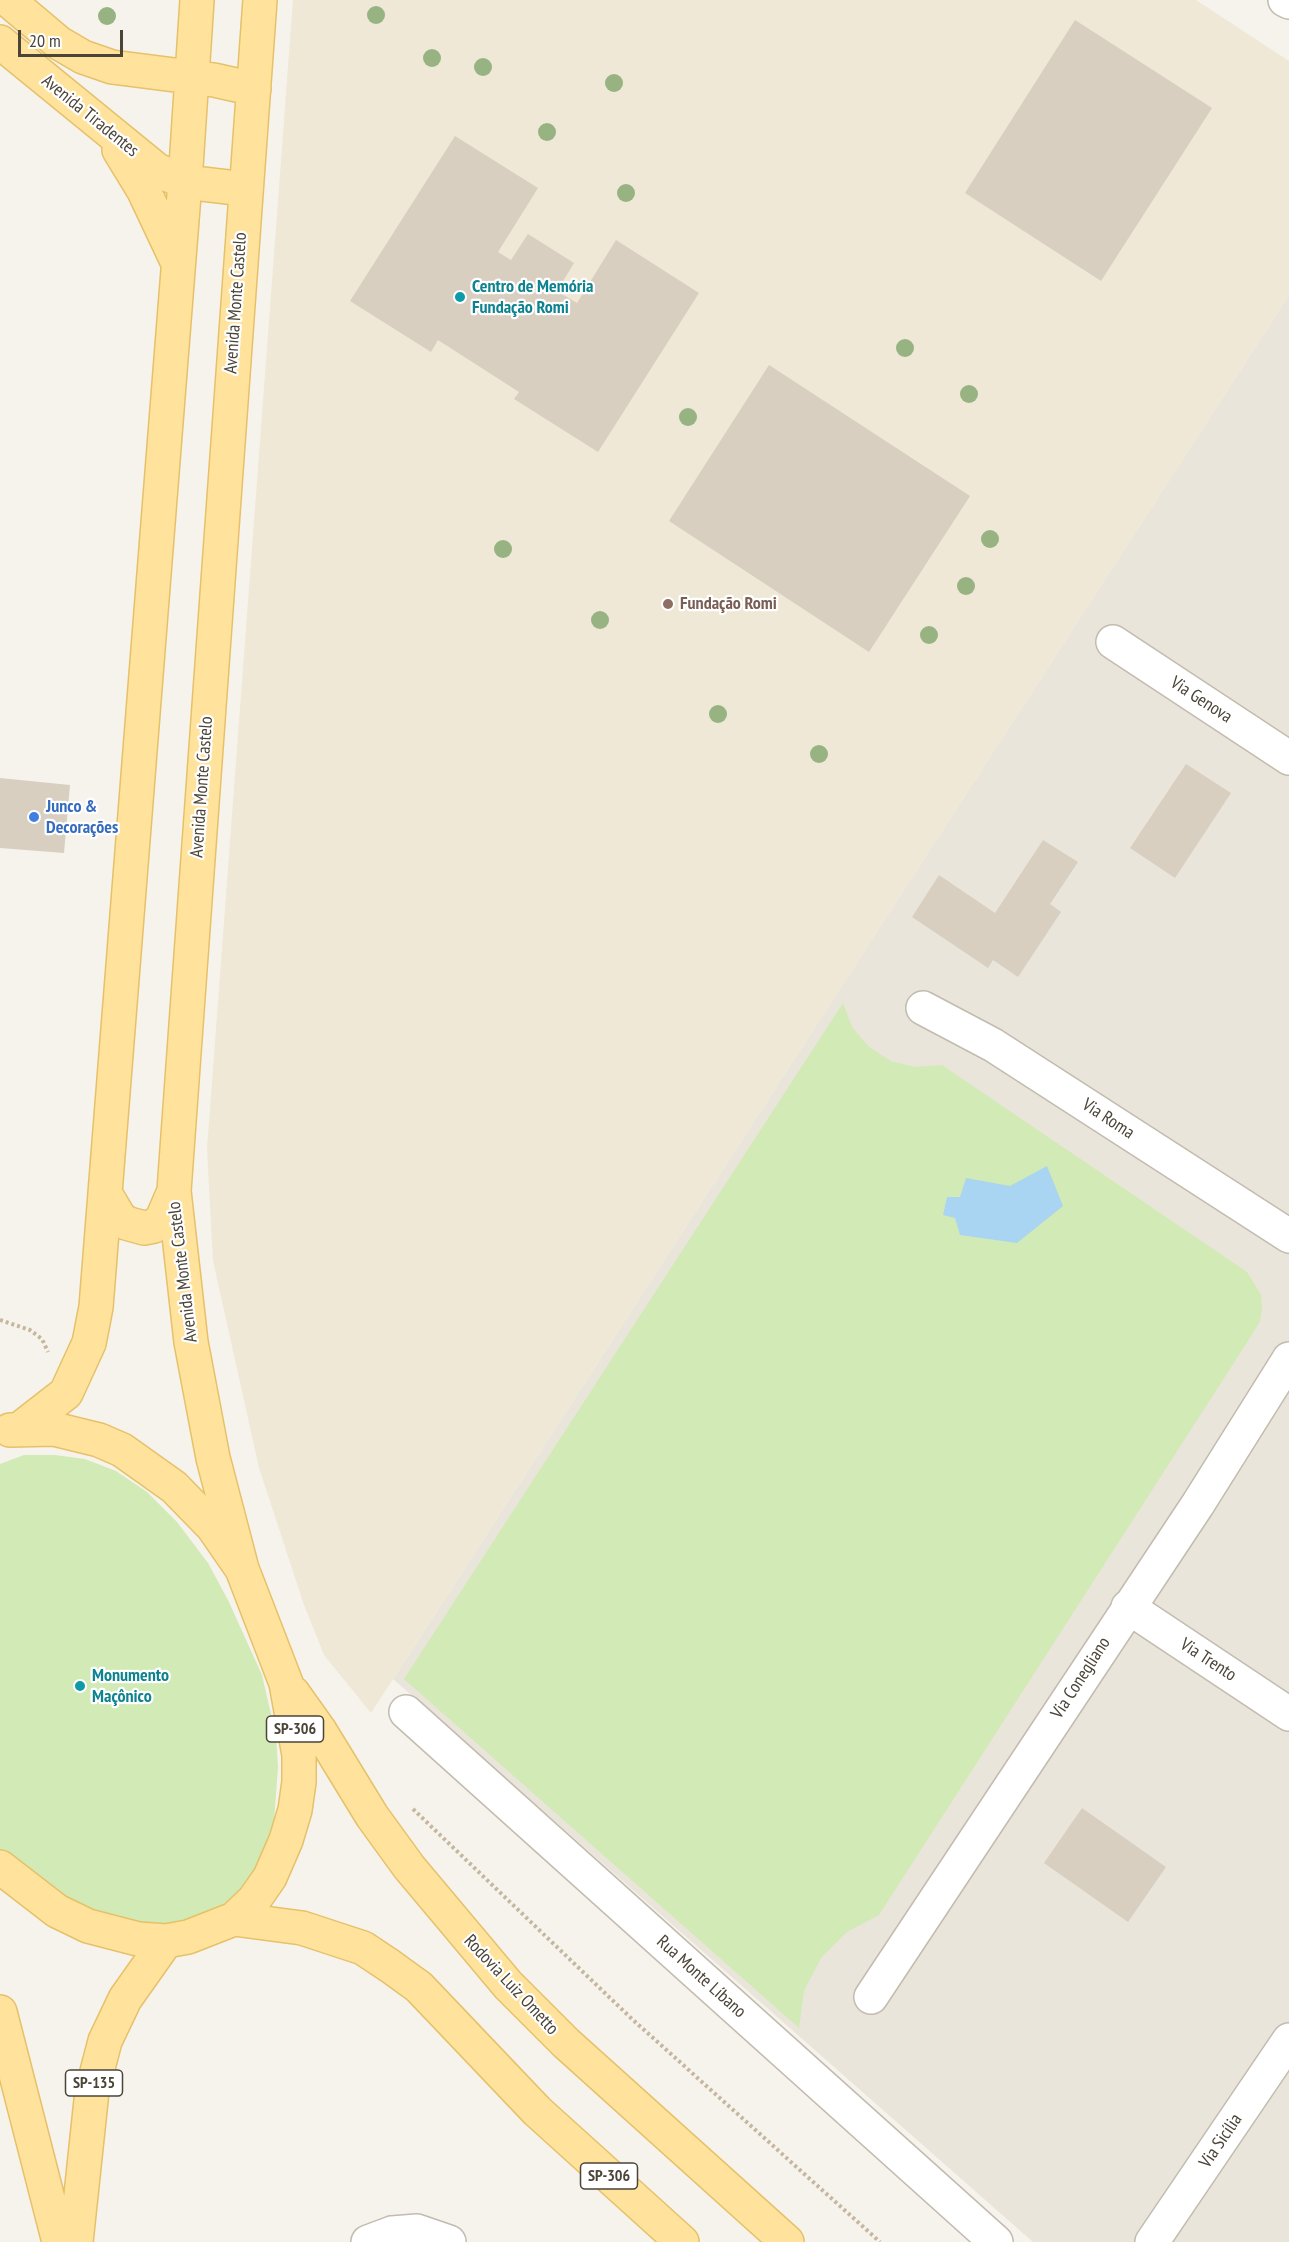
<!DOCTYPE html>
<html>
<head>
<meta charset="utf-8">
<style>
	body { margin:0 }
	#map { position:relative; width:1289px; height:2242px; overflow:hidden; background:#f6f3ec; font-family:"PT Sans Narrow",sans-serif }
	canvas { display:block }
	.scale { position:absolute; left:18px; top:30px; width:105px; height:27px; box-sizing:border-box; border:3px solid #4b4439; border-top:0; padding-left:8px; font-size:18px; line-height:21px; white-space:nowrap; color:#4b4439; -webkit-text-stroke:4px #fff; paint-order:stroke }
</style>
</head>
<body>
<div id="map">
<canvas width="1289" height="2242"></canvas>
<div class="scale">20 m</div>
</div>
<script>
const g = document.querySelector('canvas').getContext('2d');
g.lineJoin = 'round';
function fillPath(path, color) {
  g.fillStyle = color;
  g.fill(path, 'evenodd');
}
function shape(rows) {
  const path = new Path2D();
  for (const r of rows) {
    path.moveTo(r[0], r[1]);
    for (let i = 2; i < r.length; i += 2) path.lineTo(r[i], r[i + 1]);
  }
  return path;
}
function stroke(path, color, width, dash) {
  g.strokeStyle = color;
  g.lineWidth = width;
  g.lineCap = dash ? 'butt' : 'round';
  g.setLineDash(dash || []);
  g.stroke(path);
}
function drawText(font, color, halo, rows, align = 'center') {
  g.font = font + ' "PT Sans Narrow",sans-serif';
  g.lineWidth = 4.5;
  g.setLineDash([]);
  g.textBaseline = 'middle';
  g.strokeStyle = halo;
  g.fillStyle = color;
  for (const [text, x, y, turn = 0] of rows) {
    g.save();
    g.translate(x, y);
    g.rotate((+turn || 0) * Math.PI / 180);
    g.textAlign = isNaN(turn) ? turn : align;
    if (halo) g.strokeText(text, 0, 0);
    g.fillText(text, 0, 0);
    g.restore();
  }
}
const residential = shape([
	[1289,295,1289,2242,1033,2242,393,1679]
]);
const education = shape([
	[293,0,1196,0,1289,61,1289,295,371,1713,324,1655,304,1605,259,1468,213,1261,207,1149]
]);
const green = shape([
	[843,1003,852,1027,869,1047,891,1061,915,1067,942,1065,1247,1272,1261,1295,1262,1308,1260,1321,1253,1333,879,1915,847,1932,821,1958,804,1991,799,2028,404,1679],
	[24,1455,55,1455,85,1459,116,1471,147,1492,177,1522,208,1563,228,1600,262,1675,276,1736,278,1767,273,1836,258,1870,237,1895,208,1915,157,1929,105,1923,21,1870,0,1849,0,1464]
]);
const water = shape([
	[1047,1166,1063,1206,1017,1243,960,1235,955,1218,943,1215,947,1197,960,1197,966,1178,1010,1186]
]);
const building = shape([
	[1075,20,1212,108,1101,281,965,193],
	[455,136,538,188,498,252,511,260,528,234,574,263,557,291,577,303,616,240,699,293,598,452,514,399,519,392,438,340,431,352,350,301],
	[769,365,970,496,869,652,669,521],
	[1186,764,1231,793,1175,878,1130,848],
	[0,778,70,785,64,853,0,848],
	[1043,840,1078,862,1050,904,1061,912,1018,977,993,960,988,968,912,917,939,875,995,913],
	[1082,1808,1166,1867,1128,1922,1044,1863]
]);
const path = shape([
	[0,1320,30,1330,42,1339,48,1352],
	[413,1809,632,2019,880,2242]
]);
const minor = shape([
	[1113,642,1289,758],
	[923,1008,993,1045,1289,1236],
	[1128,1607,1289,1714],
	[406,1712,996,2242],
	[871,1997,1198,1504,1289,1359],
	[368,2242,392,2233,417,2231,449,2242],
	[1152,2242,1289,2040]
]);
const tertiary = shape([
	[1285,0,1289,2]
]);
const primary = shape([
	[8,0,59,43,83,57,112,67,214,80,254,89],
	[0,42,157,170,185,182,245,189],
	[119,150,144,191,177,261],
	[106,1195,119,1217,126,1223,144,1228,154,1226,162,1219,174,1191],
	[21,1428,66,1393,89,1343,96,1307,185,182,197,0],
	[242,1569,213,1458,191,1342,174,1191,260,0],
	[293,1693,320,1731,372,1816,409,1867,508,1985,566,2043,787,2242],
	[0,1867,57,1911,88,1926,138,1939,166,1941,188,1937,234,1919,254,1900,270,1877,286,1840,295,1810,299,1782,299,1755,286,1683,242,1569,213,1527,174,1487,122,1450,99,1440,54,1429,10,1430],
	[234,1919,302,1928,363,1948,390,1966,419,1987,537,2111,682,2242],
	[0,2012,59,2242],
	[76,2242,92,2091,105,2041,125,1999,166,1941]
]);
const trees = [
	[376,15],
	[107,16],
	[432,58],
	[483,67],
	[614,83],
	[547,132],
	[626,193],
	[905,348],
	[969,394],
	[688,417],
	[990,539],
	[503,549],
	[966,586],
	[600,620],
	[929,635],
	[718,714],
	[819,754]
];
const markers = [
	[460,297,6,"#0f9aa8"],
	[668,604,6,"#8d6e63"],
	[34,817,6,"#3f7fe0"],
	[80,1686,6,"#0f9aa8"]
];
const shields = [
	[295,1729,57],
	[94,2083,57],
	[609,2176,57]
];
const shieldNames = [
	["SP-306",295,1729],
	["SP-135",94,2083],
	["SP-306",609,2176]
];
const streetNames = [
	["Avenida Tiradentes",90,116,39],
	["Avenida Monte Castelo",236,303,-86],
	["Via Genova",1201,700,33],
	["Avenida Monte Castelo",202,787,-86],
	["Via Roma",1108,1119,33],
	["Avenida Monte Castelo",183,1272,-97],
	["Via Trento",1208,1660,33],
	["Via Conegliano",1081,1678,-57],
	["Rua Monte Líbano",701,1977,42],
	["Rodovia Luiz Ometto",511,1985,47],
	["Via Sicília",1221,2141,-56]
];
const cultureNames = [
	["Centro de Memória",472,287],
	["Fundação Romi",472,308],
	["Monumento",92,1676],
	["Maçônico",92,1697]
];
const educationNames = [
	["Fundação Romi",680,604]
];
const shopNames = [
	["Junco &",46,807],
	["Decorações",46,828]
];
fillPath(residential, '#eae5da');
fillPath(education, '#efe8d6');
fillPath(green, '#d2eab5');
fillPath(water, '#a9d4f2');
fillPath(building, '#d8cfc1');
stroke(minor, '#c2bbae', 36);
stroke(tertiary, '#c2bbae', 36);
stroke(primary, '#e6c16a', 36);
stroke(path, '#c4b79f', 4, [3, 3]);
stroke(minor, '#fff', 33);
stroke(tertiary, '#fff', 33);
stroke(primary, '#ffe39c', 33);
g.fillStyle = '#97b381';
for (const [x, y] of trees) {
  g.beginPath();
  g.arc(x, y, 9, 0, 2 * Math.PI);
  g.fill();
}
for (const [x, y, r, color] of markers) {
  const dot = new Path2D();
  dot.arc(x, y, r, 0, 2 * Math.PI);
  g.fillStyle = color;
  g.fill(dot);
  stroke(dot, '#fff', 2);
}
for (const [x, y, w] of shields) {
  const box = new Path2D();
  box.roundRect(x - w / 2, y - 13, w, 26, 4.5);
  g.fillStyle = '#fff';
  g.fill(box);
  stroke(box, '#4b4439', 1.5);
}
drawText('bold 16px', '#4b4439', null, shieldNames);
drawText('18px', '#4b4439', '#fff', streetNames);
drawText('bold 18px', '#0d838f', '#fff', cultureNames, 'left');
drawText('bold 18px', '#785e54', '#fff', educationNames, 'left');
drawText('bold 18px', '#366cbe', '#fff', shopNames, 'left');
</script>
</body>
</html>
